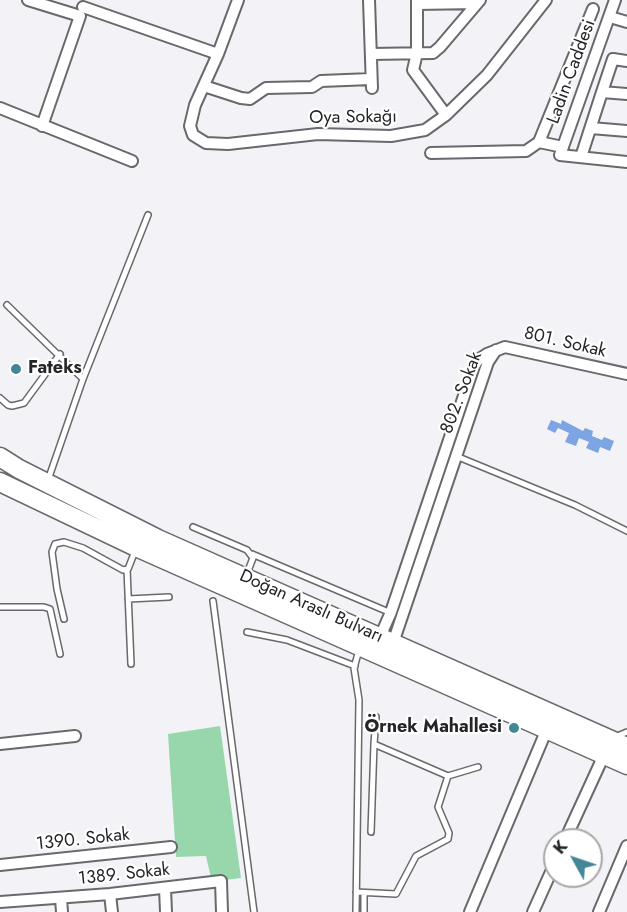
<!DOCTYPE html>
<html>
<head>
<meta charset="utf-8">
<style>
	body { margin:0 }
	#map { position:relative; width:627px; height:912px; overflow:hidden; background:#f3f3f7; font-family:Jost,sans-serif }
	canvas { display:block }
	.north { position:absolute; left:543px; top:828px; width:60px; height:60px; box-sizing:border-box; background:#fff; border:2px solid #a8a8a9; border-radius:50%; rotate:310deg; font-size:16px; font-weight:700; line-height:24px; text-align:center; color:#252527 }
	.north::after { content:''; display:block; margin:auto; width:21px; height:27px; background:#438796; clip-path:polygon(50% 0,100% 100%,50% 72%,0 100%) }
</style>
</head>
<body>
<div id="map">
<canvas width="627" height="912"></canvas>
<div class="north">K</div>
</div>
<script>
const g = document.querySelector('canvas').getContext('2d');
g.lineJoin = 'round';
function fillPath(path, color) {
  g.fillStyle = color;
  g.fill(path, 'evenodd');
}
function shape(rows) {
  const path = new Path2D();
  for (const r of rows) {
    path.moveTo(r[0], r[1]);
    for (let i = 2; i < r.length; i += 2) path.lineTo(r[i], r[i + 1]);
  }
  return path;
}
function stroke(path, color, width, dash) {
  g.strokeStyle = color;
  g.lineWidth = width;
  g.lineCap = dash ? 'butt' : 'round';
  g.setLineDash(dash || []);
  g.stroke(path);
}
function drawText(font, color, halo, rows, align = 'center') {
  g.font = font + ' Jost,sans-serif';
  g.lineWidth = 4.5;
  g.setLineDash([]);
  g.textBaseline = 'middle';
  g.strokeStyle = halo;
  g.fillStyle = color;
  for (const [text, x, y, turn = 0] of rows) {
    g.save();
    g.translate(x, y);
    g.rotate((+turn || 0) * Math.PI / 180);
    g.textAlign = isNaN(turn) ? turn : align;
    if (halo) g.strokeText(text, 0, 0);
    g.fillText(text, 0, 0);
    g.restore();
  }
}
const green = shape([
	[220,726,241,878,225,880,211,878,206,856,176,857,168,734]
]);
const water = shape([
	[551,420,561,424,562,420,583,431,585,428,593,431,592,436,602,440,604,437,614,441,610,451,600,447,598,453,586,448,589,442,579,438,576,446,565,442,569,433,558,428,555,433,547,429]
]);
const service = shape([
	[7,305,83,379],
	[0,398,8,405,12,406,24,403,60,354],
	[456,456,575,505,627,531],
	[48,480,83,379,148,215],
	[193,527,247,550,253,558,246,576],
	[252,554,391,613],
	[127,569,131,664],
	[128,599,169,597],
	[213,601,254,912],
	[0,607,44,607,50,609,60,654],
	[64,619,57,589,52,552,55,544,64,542,83,548,123,570,128,569,135,551],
	[247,632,287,640,355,666],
	[615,737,627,732],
	[448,776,478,767],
	[371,832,374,744],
	[356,892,396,894,416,856,448,839,449,833,438,807,448,776,374,744,376,717],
	[356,912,359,700,354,668,359,650],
	[364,912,364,893]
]);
const minor = shape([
	[28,0,80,16,42,126],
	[369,0,372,88],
	[417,0,417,53,413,70,446,115],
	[615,0,560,155,627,162],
	[417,4,477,3],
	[83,7,218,54,238,0],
	[610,17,627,22],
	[218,54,195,105,190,126,193,135,206,143,228,144,318,134,391,136,425,130,446,115,487,75,546,0],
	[371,54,433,53,440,47,480,0],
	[627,61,613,59,602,92,627,94],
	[204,86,241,98,250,99,266,88,312,87,321,81,371,79],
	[0,108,132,161],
	[591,128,627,131],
	[539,142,593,9],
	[431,153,526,151,539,142,563,147],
	[581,157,602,92],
	[380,637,391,612,474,366,478,360,487,354,505,347,627,374],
	[393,643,488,362,496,350],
	[0,744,75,736],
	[565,840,604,755],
	[0,865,171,847],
	[165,888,166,912],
	[110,894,112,912],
	[61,898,62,912],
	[0,902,110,894,221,881,222,912],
	[470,912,547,729],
	[533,912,555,863],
	[599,912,627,846]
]);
const primary = shape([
	[0,457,19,469,158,539,627,747],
	[0,482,136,547,627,765]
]);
const markers = [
	[16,369,6,"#438796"],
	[514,728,6,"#438796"]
];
const streetNames = [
	["Ladin Caddesi",572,72,-70],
	["Oya Sokağı",353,118,-1],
	["801. Sokak",565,343,13],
	["802. Sokak",462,393,-69],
	["Doğan Araslı Bulvarı",311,607,24],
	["1390. Sokak",83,840,-6],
	["1389. Sokak",124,875,-6]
];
const poiNames = [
	["Fateks",28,369],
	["Örnek Mahallesi",502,728,"right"]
];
fillPath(green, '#97d7ab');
fillPath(water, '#7da5e3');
stroke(service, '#69686c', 8);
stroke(minor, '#69686c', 14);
stroke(primary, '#69686c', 21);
stroke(service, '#fff', 5);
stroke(minor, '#fff', 10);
stroke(primary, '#fff', 18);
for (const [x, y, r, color] of markers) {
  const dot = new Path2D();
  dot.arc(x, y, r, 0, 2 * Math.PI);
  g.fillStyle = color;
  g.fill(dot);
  stroke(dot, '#fff', 2);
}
drawText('18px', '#252527', '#fff', streetNames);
drawText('bold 18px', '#252527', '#fff', poiNames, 'left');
</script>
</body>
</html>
